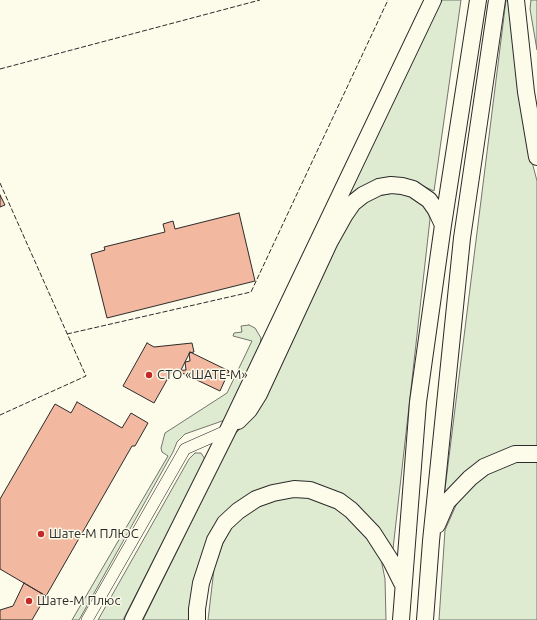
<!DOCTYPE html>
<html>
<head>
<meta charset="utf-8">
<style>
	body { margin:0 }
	canvas { display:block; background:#fdfbea }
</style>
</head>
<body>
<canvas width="537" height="620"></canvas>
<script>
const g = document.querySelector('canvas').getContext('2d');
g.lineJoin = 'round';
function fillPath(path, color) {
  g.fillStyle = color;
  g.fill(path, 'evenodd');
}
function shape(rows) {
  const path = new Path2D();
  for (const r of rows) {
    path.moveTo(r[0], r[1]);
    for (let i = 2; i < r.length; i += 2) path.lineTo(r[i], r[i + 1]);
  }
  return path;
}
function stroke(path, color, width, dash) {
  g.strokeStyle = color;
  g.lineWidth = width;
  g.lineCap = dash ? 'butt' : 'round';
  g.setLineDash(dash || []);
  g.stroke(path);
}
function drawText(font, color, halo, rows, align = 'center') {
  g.font = font + ' Ubuntu,sans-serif';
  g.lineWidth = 3;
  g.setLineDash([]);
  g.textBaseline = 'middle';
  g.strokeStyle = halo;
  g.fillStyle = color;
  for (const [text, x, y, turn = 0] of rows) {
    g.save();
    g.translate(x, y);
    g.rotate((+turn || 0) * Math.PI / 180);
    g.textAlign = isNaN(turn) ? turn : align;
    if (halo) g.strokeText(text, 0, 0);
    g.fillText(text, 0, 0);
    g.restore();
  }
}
const green = shape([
	[442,0,461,0,434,191,423,186,405,181,373,182,357,189,344,199,442,0],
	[506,0,512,0,531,158,537,181,537,448,444,497,506,0],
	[531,0,537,0,537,50,530,9,531,0],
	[393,193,414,196,427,209,430,219,393,549,378,529,286,484,208,538,197,571,190,620,143,620,234,435,254,415,346,224,354,212,373,197,393,193],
	[249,325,255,328,261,338,260,345,225,420,185,434,177,442,173,452,79,620,72,620,168,456,162,452,161,448,165,433,227,393,252,341,233,336,234,333,242,332,241,326,249,325],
	[195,453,201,453,205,459,123,620,98,620,189,459,195,453],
	[524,459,537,459,537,620,439,620,445,530,457,503,476,483,499,466,524,459],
	[311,495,336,504,373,544,381,559,385,579,386,620,208,620,214,569,223,543,232,526,245,514,275,498,311,495]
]);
const building = shape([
	[0,195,5,205,0,207,0,195],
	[239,213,255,281,107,318,91,254,105,250,104,247,165,232,163,224,173,221,175,229,239,213],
	[147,343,154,347,192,343,194,352,189,353,190,361,185,362,186,370,172,371,154,403,123,386,147,343],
	[190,352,229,371,220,391,180,372,190,352],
	[77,402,122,428,131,413,148,423,135,446,132,446,46,596,0,569,0,499,55,404,71,413,77,402],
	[24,583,46,596,32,620,0,620,0,610,13,606,24,583]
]);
const tertiary = shape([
	[87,620,185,449,228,430]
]);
const motorway = shape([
	[516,0,526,92,537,157],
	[238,421,249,410,259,394,330,241,344,216,353,203,363,195,379,187,391,185,402,186,413,189,429,200,436,210,443,225],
	[437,525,447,502,470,478,484,467,515,454,537,454],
	[133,620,228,430,433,0],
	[197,620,197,609,201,583,215,540,225,523,238,511,256,499,273,493,294,489,310,490,339,501,351,510,373,533,391,561,402,583],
	[401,620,418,402,443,225,478,0],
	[425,620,431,541,462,238,497,0]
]);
const fence = shape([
	[0,69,260,0],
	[0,183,86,376,0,415],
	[67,334,251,292,388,0]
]);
const markers = [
	[149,375,4,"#c62828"],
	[41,534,4,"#c62828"],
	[29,601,4,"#c62828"]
];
const poiNames = [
	["СТО «ШАТЕ-М»",157,375],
	["Шате-М ПЛЮС",49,534],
	["Шате-М Плюс",37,601]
];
fillPath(green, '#deebd1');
stroke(green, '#74746e', 1);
fillPath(building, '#f2b8a0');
stroke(building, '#2b2b2b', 1);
stroke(tertiary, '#2b2b2b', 12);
stroke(motorway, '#2b2b2b', 18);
stroke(tertiary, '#fdfbea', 11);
stroke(motorway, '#fdfbea', 16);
stroke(fence, '#2b2b2b', 1, [5, 2]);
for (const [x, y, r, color] of markers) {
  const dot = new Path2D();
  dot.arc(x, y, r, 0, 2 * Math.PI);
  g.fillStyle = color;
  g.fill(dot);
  stroke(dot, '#fdfbea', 1.5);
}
drawText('13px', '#2b2b2b', '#fdfbea', poiNames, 'left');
</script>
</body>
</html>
